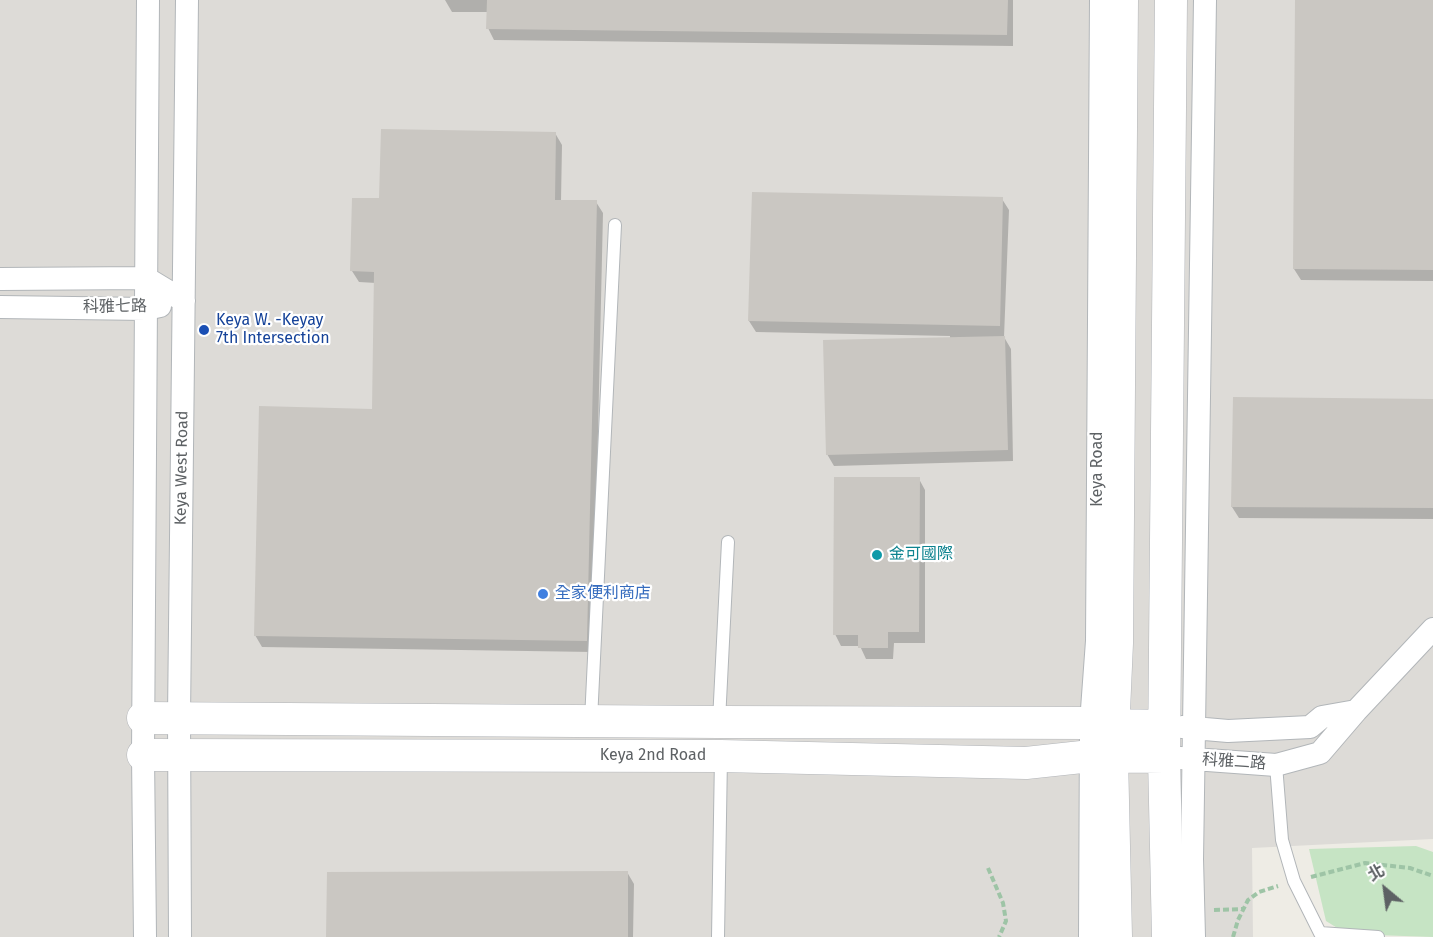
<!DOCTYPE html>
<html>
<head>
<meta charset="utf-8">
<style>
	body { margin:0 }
	#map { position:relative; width:1433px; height:937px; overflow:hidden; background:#eeece5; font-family:"Fira Sans","Noto Sans TC",sans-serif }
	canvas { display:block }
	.north { position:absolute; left:1355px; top:859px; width:60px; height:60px; -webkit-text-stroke:4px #fff; paint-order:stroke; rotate:331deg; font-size:16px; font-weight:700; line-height:24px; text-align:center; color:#5d6164 }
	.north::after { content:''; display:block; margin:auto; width:21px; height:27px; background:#5d6164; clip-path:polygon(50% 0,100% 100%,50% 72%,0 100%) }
</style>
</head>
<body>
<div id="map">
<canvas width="1433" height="937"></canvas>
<div class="north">北</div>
</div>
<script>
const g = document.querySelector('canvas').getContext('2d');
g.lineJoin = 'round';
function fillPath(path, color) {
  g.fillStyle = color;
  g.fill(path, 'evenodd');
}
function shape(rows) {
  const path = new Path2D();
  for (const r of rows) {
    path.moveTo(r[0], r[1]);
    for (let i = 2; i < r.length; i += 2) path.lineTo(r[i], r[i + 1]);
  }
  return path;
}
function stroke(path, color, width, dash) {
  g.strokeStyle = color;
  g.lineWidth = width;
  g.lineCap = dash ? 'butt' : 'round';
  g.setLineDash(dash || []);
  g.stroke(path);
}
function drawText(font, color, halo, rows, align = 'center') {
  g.font = font + ' "Fira Sans","Noto Sans TC",sans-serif';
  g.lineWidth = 4.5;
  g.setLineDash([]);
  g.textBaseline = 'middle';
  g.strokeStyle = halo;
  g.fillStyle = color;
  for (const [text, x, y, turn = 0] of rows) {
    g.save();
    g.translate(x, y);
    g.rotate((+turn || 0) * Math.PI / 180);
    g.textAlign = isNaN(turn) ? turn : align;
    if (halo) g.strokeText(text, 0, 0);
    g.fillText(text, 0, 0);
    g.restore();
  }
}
const industrial = shape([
	[0,0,1433,0,1433,839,1252,848,1253,937,0,937]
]);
const green = shape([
	[1416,846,1433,852,1433,937,1347,934,1326,921,1309,849]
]);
const shadow = shape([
	[445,0,1013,0,1013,46,494,40,488,28,488,12,452,12],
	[1296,0,1433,0,1433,281,1301,280,1294,269],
	[555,133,562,145,561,201,596,202,603,213,593,652,262,647,255,635,373,410,376,283,359,282,352,271,381,200],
	[1002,199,1009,210,1004,337,1011,349,1013,461,834,466,827,454,950,339,950,336,756,332,749,321],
	[1433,400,1433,519,1239,518,1232,507],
	[919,479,925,490,925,643,894,643,893,659,866,659,860,646,841,646,835,634],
	[627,872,634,884,633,937,328,937]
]);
const building = shape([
	[487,0,1008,0,1007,35,486,29],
	[1295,0,1433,0,1433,270,1293,269],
	[381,129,556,132,555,200,597,200,587,641,254,636,259,406,372,409,374,272,350,271,352,198,379,198],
	[752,192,1003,197,1000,326,748,321],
	[1005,336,1008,450,826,455,823,340],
	[1233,397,1433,399,1433,508,1231,507],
	[834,477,920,477,919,632,888,632,888,648,858,648,858,635,833,635],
	[628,871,628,937,326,937,327,872]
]);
const path = shape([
	[988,868,1003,903,1006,921,999,937],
	[1311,877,1365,863,1410,868,1433,876],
	[1214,910,1243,909],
	[1233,937,1238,920,1248,900,1259,892,1278,886]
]);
const lane = shape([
	[591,720,615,225],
	[719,721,728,542],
	[1276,765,1282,840,1294,881,1320,933,1378,937],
	[718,937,721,757]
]);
const street = shape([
	[0,279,146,278,184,301],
	[0,307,146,309,160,306],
	[1182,727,1228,731,1310,727,1322,717,1356,711],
	[1180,758,1276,765,1320,753,1356,711,1433,629],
	[145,937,143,755,148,0],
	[180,937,179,717,187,0],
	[1090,937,1091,723,1097,641,1101,0],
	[1194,937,1192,859,1205,0]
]);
const secondary = shape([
	[143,718,719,722,1091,723,1112,725,1164,726],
	[143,755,721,756,1026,763,1091,756,1164,757],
	[1116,937,1112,756,1117,643,1122,0],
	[1168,937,1164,757,1171,0]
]);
const markers = [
	[204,330,6,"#1a4fb4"],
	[877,555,6,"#0f9aa8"],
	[543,594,6,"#3f7fe0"]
];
const streetNames = [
	["科雅七路",115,307,-1],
	["Keya West Road",182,468,-89],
	["Keya Road",1098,469,-90],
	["Keya 2nd Road",653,756],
	["科雅二路",1234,762,4]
];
const transitNames = [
	["Keya W. -Keyay",216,321],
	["7th Intersection",216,339]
];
const cultureNames = [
	["金可國際",889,555]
];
const shopNames = [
	["全家便利商店",555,594]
];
fillPath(industrial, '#dddbd7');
fillPath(green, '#c6e4c4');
fillPath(shadow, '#0003');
fillPath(building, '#cac7c2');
stroke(lane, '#b2b6b9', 14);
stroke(street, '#b2b6b9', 24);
stroke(secondary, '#b2b5b9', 33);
stroke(path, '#9ec4a6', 4, [6, 3]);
stroke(lane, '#fff', 12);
stroke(street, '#fff', 22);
stroke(secondary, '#fff', 32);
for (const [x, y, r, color] of markers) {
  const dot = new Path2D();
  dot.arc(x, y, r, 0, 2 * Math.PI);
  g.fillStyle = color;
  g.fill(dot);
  stroke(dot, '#fff', 2);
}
drawText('16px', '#5d6164', '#fff', streetNames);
drawText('16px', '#164399', '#fff', transitNames, 'left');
drawText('16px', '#0d838f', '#fff', cultureNames, 'left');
drawText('16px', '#366cbe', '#fff', shopNames, 'left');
</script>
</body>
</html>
